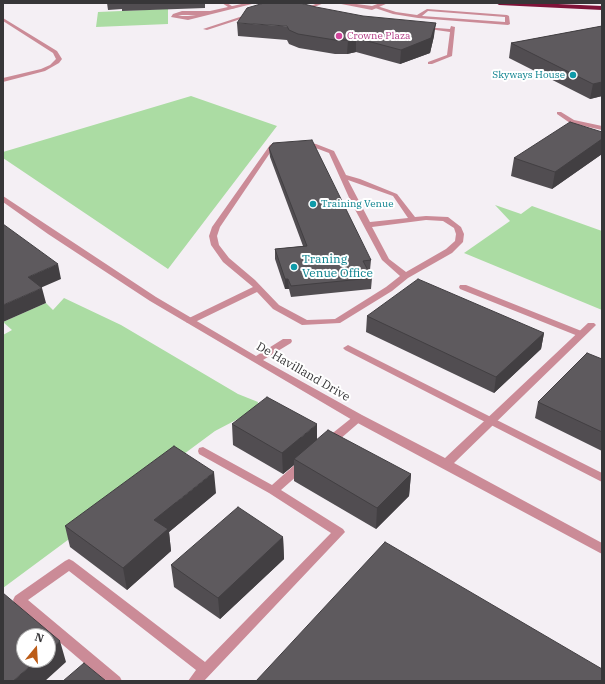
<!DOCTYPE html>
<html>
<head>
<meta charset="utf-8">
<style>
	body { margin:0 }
	#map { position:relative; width:605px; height:684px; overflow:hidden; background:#f4eff4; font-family:"IBM Plex Serif",serif }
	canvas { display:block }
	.frame { position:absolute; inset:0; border:4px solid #373638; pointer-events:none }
	.north { position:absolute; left:16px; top:628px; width:40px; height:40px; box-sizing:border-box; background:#fff; border:1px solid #afafaf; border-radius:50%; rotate:18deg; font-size:11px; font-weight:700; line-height:16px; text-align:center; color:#373638 }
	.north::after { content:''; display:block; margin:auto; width:14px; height:18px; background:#bc5c17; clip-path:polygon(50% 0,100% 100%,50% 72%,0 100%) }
</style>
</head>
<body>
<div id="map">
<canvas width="605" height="684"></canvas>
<div class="frame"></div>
<div class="north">N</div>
</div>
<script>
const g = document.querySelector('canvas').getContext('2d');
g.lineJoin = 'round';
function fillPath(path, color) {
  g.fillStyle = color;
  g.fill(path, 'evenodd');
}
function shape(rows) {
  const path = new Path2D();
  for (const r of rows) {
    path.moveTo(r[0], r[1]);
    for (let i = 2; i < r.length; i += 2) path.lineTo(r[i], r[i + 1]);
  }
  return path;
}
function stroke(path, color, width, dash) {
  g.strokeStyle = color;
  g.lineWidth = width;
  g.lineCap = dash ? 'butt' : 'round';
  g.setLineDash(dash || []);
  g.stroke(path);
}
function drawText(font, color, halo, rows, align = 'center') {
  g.font = font + ' "IBM Plex Serif",serif';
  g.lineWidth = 4;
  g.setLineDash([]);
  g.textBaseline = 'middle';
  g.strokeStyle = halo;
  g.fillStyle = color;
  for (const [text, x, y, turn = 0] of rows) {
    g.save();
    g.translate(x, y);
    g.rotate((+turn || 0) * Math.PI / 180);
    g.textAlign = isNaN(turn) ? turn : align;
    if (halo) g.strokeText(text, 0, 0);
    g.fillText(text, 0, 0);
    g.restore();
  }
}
const green = shape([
	[168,9,168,24,96,27,98,12],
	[191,96,277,126,168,269,3,158,3,152],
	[495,205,521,214,532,206,602,231,602,310,464,253,510,221],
	[64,298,121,325,238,394,258,402,257,409,215,431,3,588,3,335,12,330,3,322,46,303,53,310]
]);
const lane = shape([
	[222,3,227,3,235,8,231,9,222,3],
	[318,3,324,3,307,10,303,9,318,3],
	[377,6,396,12,417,15,427,9,507,15,509,16,510,24,508,25,418,18,393,14,375,8,377,6],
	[428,11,505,17,505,22,422,16,428,11],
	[249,14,253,15,207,30,203,29,249,14],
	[3,18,57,51,62,59,59,63,45,71,3,82,3,78,41,69,50,65,56,59,53,53,3,21,3,18],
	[451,26,455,27,452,56,432,64,428,64,428,62,447,55,450,32,422,28,424,27,450,29,451,26],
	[302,141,316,144,334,151,346,175,360,179,397,194,415,217,426,216,448,217,461,227,464,234,463,242,452,253,408,278,392,291,340,323,302,325,273,309,257,292,193,323,187,323,186,321,187,319,253,287,223,262,211,245,209,236,212,227,270,145,278,142,281,144,274,147,220,227,217,236,219,245,229,258,255,280,279,305,307,320,335,319,386,287,400,276,382,260,351,202,329,153,313,147,300,144,299,143,302,141],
	[348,180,393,196,408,218,370,222,348,180],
	[426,220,443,221,454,228,456,234,455,241,446,249,406,272,389,259,372,227,426,220],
	[460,285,466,285,584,332,585,334,584,336,578,336,460,289,459,287,460,285],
	[348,345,602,473,602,482,345,350,343,348,348,345],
	[358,415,362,416,363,418,362,420,332,446,324,446,323,443,324,440,354,416,358,415],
	[203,447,272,485,299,461,307,461,308,464,307,467,281,490,343,529,345,532,204,681,188,681,196,670,69,571,28,600,120,677,122,681,105,681,15,604,13,600,15,596,65,561,69,559,73,561,205,662,331,533,269,493,199,454,198,451,199,448,203,447]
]);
const street = shape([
	[246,3,256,3,188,20,171,17,173,14,182,11,210,11,246,3],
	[182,15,196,15,188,16,178,16,182,15],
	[336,3,349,3,372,6,380,3,388,3,372,10,336,3],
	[557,112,561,112,574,120,602,126,602,130,570,123,557,114,557,112],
	[3,196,156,297,256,356,283,339,291,339,292,341,291,343,263,360,362,415,445,458,588,323,594,323,596,325,594,327,454,463,602,543,602,554,354,421,150,301,48,234,3,202,3,196]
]);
const highway = shape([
	[496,3,536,3,602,6,602,10,499,5,496,3]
]);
const wall = shape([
	[107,3,205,3,205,8,122,11,122,9,108,10],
	[237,23,434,36,430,53,400,64,356,52,347,54,335,54,299,48,289,44,287,40,238,36],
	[602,26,602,96,590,99,509,58,511,43],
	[602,132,602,154,552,189,511,176,514,158],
	[269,148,371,260,370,270,368,271,372,278,371,289,291,297,289,289,285,289,275,259,275,249,303,246,270,157],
	[367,316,544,333,541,349,494,393,366,332],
	[602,359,602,451,535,418,538,402],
	[232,424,317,440,411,474,409,496,376,529,294,481,294,465,283,474,233,445],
	[216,493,169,532,171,551,127,590,70,547,65,526],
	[283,537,284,559,220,619,174,587,171,565]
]);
const shadedWall = shape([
	[436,23,434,36,430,53,400,64,401,50],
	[356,38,356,52,347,54,348,40],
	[602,82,602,96,590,99,593,84],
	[602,139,602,154,552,189,555,172],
	[58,264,61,279,31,292,28,277],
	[285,279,288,279,289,289,285,289],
	[42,288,46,303,3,322,3,305],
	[544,333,541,349,494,393,496,377],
	[317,424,317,445,294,459,294,465,283,474,282,453],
	[214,472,216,493,169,532,171,551,127,590,123,568,154,520],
	[411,474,409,496,376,529,377,508],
	[283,537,284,559,220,619,218,598],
	[60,641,66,662,45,681,13,681,37,660,48,660,48,651]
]);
const building = shape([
	[264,3,300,3,316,7,363,16,436,23,431,38,401,50,356,38,348,40,335,40,298,34,289,30,287,26,237,23,247,8,264,3],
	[602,26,602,82,593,84,511,43,602,26],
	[570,122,602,132,602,139,555,172,514,158,570,122],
	[312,140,371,260,363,261,372,278,291,286,288,279,285,279,275,249,307,246,269,148,273,143,312,140],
	[3,224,58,264,28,277,42,288,3,305,3,224],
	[418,279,544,333,496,377,367,316,418,279],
	[587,353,602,359,602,432,538,402,587,353],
	[267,397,317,424,282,453,232,424,267,397],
	[328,430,411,474,377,508,294,459,328,430],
	[174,446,214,472,154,520,168,529,123,568,65,526,174,446],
	[238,507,283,537,218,598,171,565,238,507],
	[385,542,602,669,602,681,256,681,385,542],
	[3,593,60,641,48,651,48,636,24,636,24,660,37,660,13,681,3,681,3,593],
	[84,663,106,681,63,681,84,663]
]);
const markers = [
	[339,36,4,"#d1479c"],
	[573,75,4,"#0f9aa8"],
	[313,204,4,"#0f9aa8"],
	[294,267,4,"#0f9aa8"]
];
const farHotelnames = [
	["Crowne Plaza",347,36]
];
const farCulturenames = [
	["Skyways House",565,75],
	["Training Venue",321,204,"left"]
];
const cultureNames = [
	["Traning",302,260],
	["Venue Office",302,274]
];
const streetNames = [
	["De Havilland Drive",303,372,30]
];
fillPath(green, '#abdca3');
fillPath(lane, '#cb8b97');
fillPath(street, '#cb8b97');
fillPath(highway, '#7f1339');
fillPath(wall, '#514d51');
fillPath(shadedWall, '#423f42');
fillPath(building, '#5e5a5e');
stroke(building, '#423f42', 1);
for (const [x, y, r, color] of markers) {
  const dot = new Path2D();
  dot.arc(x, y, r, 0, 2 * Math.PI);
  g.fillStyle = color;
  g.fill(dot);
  stroke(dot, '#fff', 1.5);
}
drawText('10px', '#b23c85', '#fff', farHotelnames, 'left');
drawText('10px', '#0d838f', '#fff', farCulturenames, 'right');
drawText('12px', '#0d838f', '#fff', cultureNames, 'left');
drawText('12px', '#373638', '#fff', streetNames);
</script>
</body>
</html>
